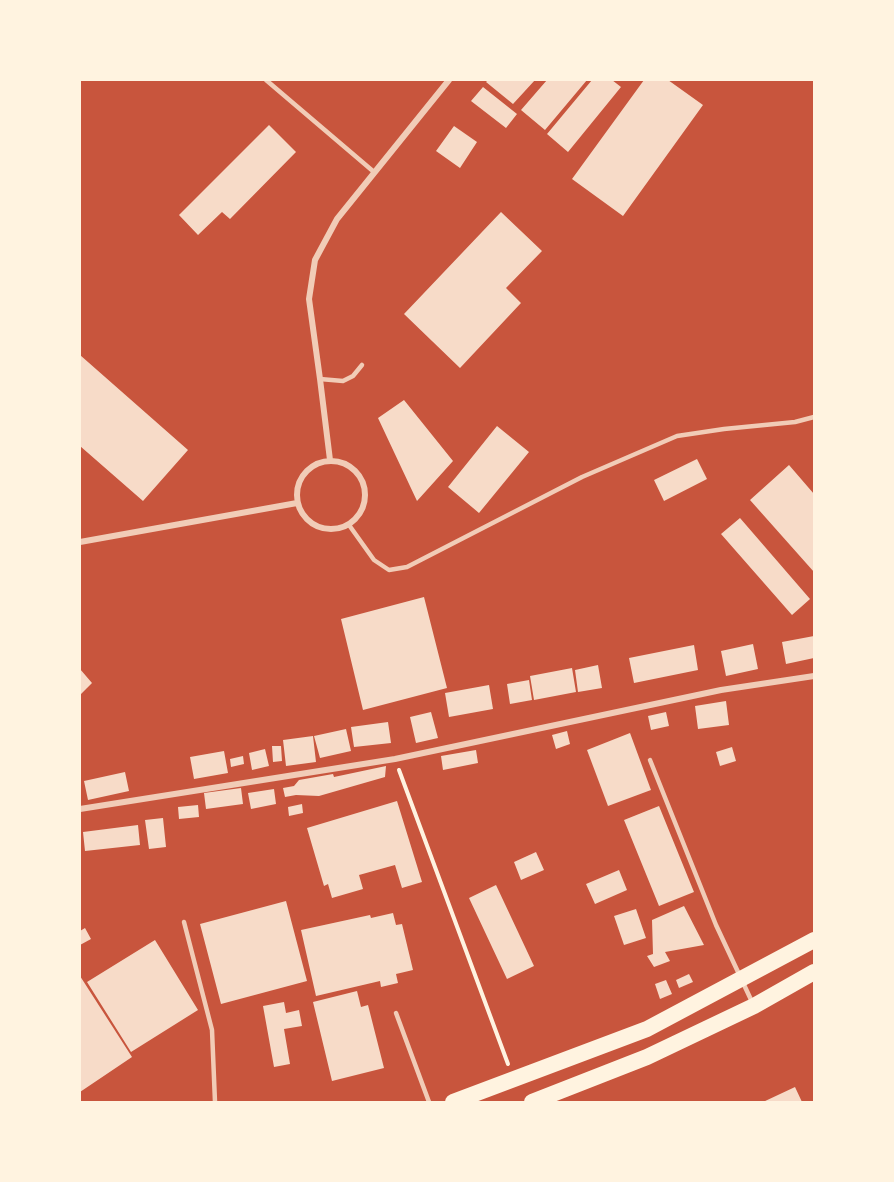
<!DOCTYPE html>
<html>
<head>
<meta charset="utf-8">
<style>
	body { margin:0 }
	#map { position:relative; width:894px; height:1182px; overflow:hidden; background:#c8553d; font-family:Inter,sans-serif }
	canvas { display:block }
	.frame { position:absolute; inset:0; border:81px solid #fff3e0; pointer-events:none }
</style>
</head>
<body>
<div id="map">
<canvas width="894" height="1182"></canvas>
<div class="frame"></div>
</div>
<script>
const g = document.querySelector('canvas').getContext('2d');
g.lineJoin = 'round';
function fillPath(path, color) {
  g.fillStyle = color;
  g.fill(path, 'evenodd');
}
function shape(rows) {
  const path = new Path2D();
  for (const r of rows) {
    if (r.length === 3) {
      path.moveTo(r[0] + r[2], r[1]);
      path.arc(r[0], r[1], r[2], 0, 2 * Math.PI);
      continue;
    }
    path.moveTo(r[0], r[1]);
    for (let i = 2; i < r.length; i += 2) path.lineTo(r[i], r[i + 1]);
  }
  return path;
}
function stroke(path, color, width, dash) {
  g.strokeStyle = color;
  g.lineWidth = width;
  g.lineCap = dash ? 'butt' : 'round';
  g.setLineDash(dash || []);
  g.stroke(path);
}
const building = shape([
	[488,80,535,80,513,104,486,82],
	[547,80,587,80,545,130,521,110],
	[592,80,612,80,621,87,568,152,547,134],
	[644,80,668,80,703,105,623,216,572,179],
	[483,87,517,114,506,128,471,101],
	[269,125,296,152,230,219,222,212,198,235,179,215],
	[454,126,477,142,460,168,436,151],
	[501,212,542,251,506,288,521,303,460,368,404,314],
	[80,355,188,450,143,501,80,446],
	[404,400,453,461,417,501,378,418],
	[497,426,529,452,479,513,448,487],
	[697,459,707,479,664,501,654,480],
	[789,465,814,494,814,572,750,500],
	[740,518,810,599,792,615,721,534],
	[424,597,447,688,363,710,341,619],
	[814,636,814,658,786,664,782,642],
	[753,644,758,669,726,676,721,651],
	[694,645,698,670,634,683,629,658],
	[598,665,602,688,578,692,575,670],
	[572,668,576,692,534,700,530,676],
	[80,669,92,683,80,695],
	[529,680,532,700,510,704,507,684],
	[489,685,493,709,449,717,445,693],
	[726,701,729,725,698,729,695,706],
	[431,712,438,738,416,743,410,717],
	[666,712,669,726,651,730,648,716],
	[388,722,391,743,354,747,351,727],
	[346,729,351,751,320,758,314,736],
	[567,731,570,744,556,749,552,735],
	[630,733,651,790,608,806,587,750],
	[313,736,316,762,286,766,283,740],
	[272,746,281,746,282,761,273,762],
	[732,747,736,761,720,766,716,752],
	[265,749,269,766,252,770,249,753],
	[476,750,478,763,443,770,441,756],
	[224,751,228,773,194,779,190,757],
	[243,756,244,764,231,767,230,759],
	[386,766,385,777,319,796,296,795,285,797,283,788,294,786,299,780,333,774,334,777],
	[125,772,129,791,88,800,84,781],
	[241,788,243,804,206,809,204,793],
	[274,789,276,804,251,809,248,793],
	[397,801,422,882,402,888,395,865,359,875,363,889,332,898,328,884,324,886,307,828],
	[302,804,303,813,289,816,288,807],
	[198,805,199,817,179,819,178,807],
	[659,806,694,892,659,906,624,820],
	[163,818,166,847,149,849,145,820],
	[138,825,140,845,85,851,83,832],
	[536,852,544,870,521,880,514,862],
	[619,870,627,890,595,904,586,884],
	[496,885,534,966,507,979,469,898],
	[286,901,307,981,221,1004,200,924],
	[684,906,704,945,665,952,670,961,654,967,647,956,653,954,652,920],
	[636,909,646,938,624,945,614,916],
	[393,913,396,925,402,924,413,970,396,974,398,983,381,987,380,981,316,996,301,930,370,915,371,918],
	[85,928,91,939,80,945,80,931],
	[155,940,198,1010,131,1052,87,982],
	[689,974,693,982,679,988,676,980],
	[80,976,132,1057,80,1092],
	[666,980,672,994,660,999,655,984],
	[357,991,361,1007,368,1005,384,1068,332,1081,313,1002],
	[284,1002,286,1013,299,1010,302,1026,284,1029,290,1064,274,1067,263,1006],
	[795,1087,802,1102,763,1102]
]);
const path = shape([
	[399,770,508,1064]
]);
const service = shape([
	[266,80,374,172],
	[320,379,343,381,353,376,362,365],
	[349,525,374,560,389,570,407,567,582,477,677,436,724,429,795,422,814,417],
	[650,760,716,925,753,1004],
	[184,922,212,1030,215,1102],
	[396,1013,429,1102]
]);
const minor = shape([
	[330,460,320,379,309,299,315,260,337,219,449,80],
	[331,495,34],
	[80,542,297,503],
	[80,809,395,759,721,690,814,676]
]);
const trunk = shape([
	[453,1102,647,1029,814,940],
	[532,1102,647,1057,754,1006,814,972]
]);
fillPath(building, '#f7dbc8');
stroke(path, '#fff3e0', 4);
stroke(service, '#f1ccb7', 4.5);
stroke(minor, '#f1ccb7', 6);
stroke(trunk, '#fff3e0', 16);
</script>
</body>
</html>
